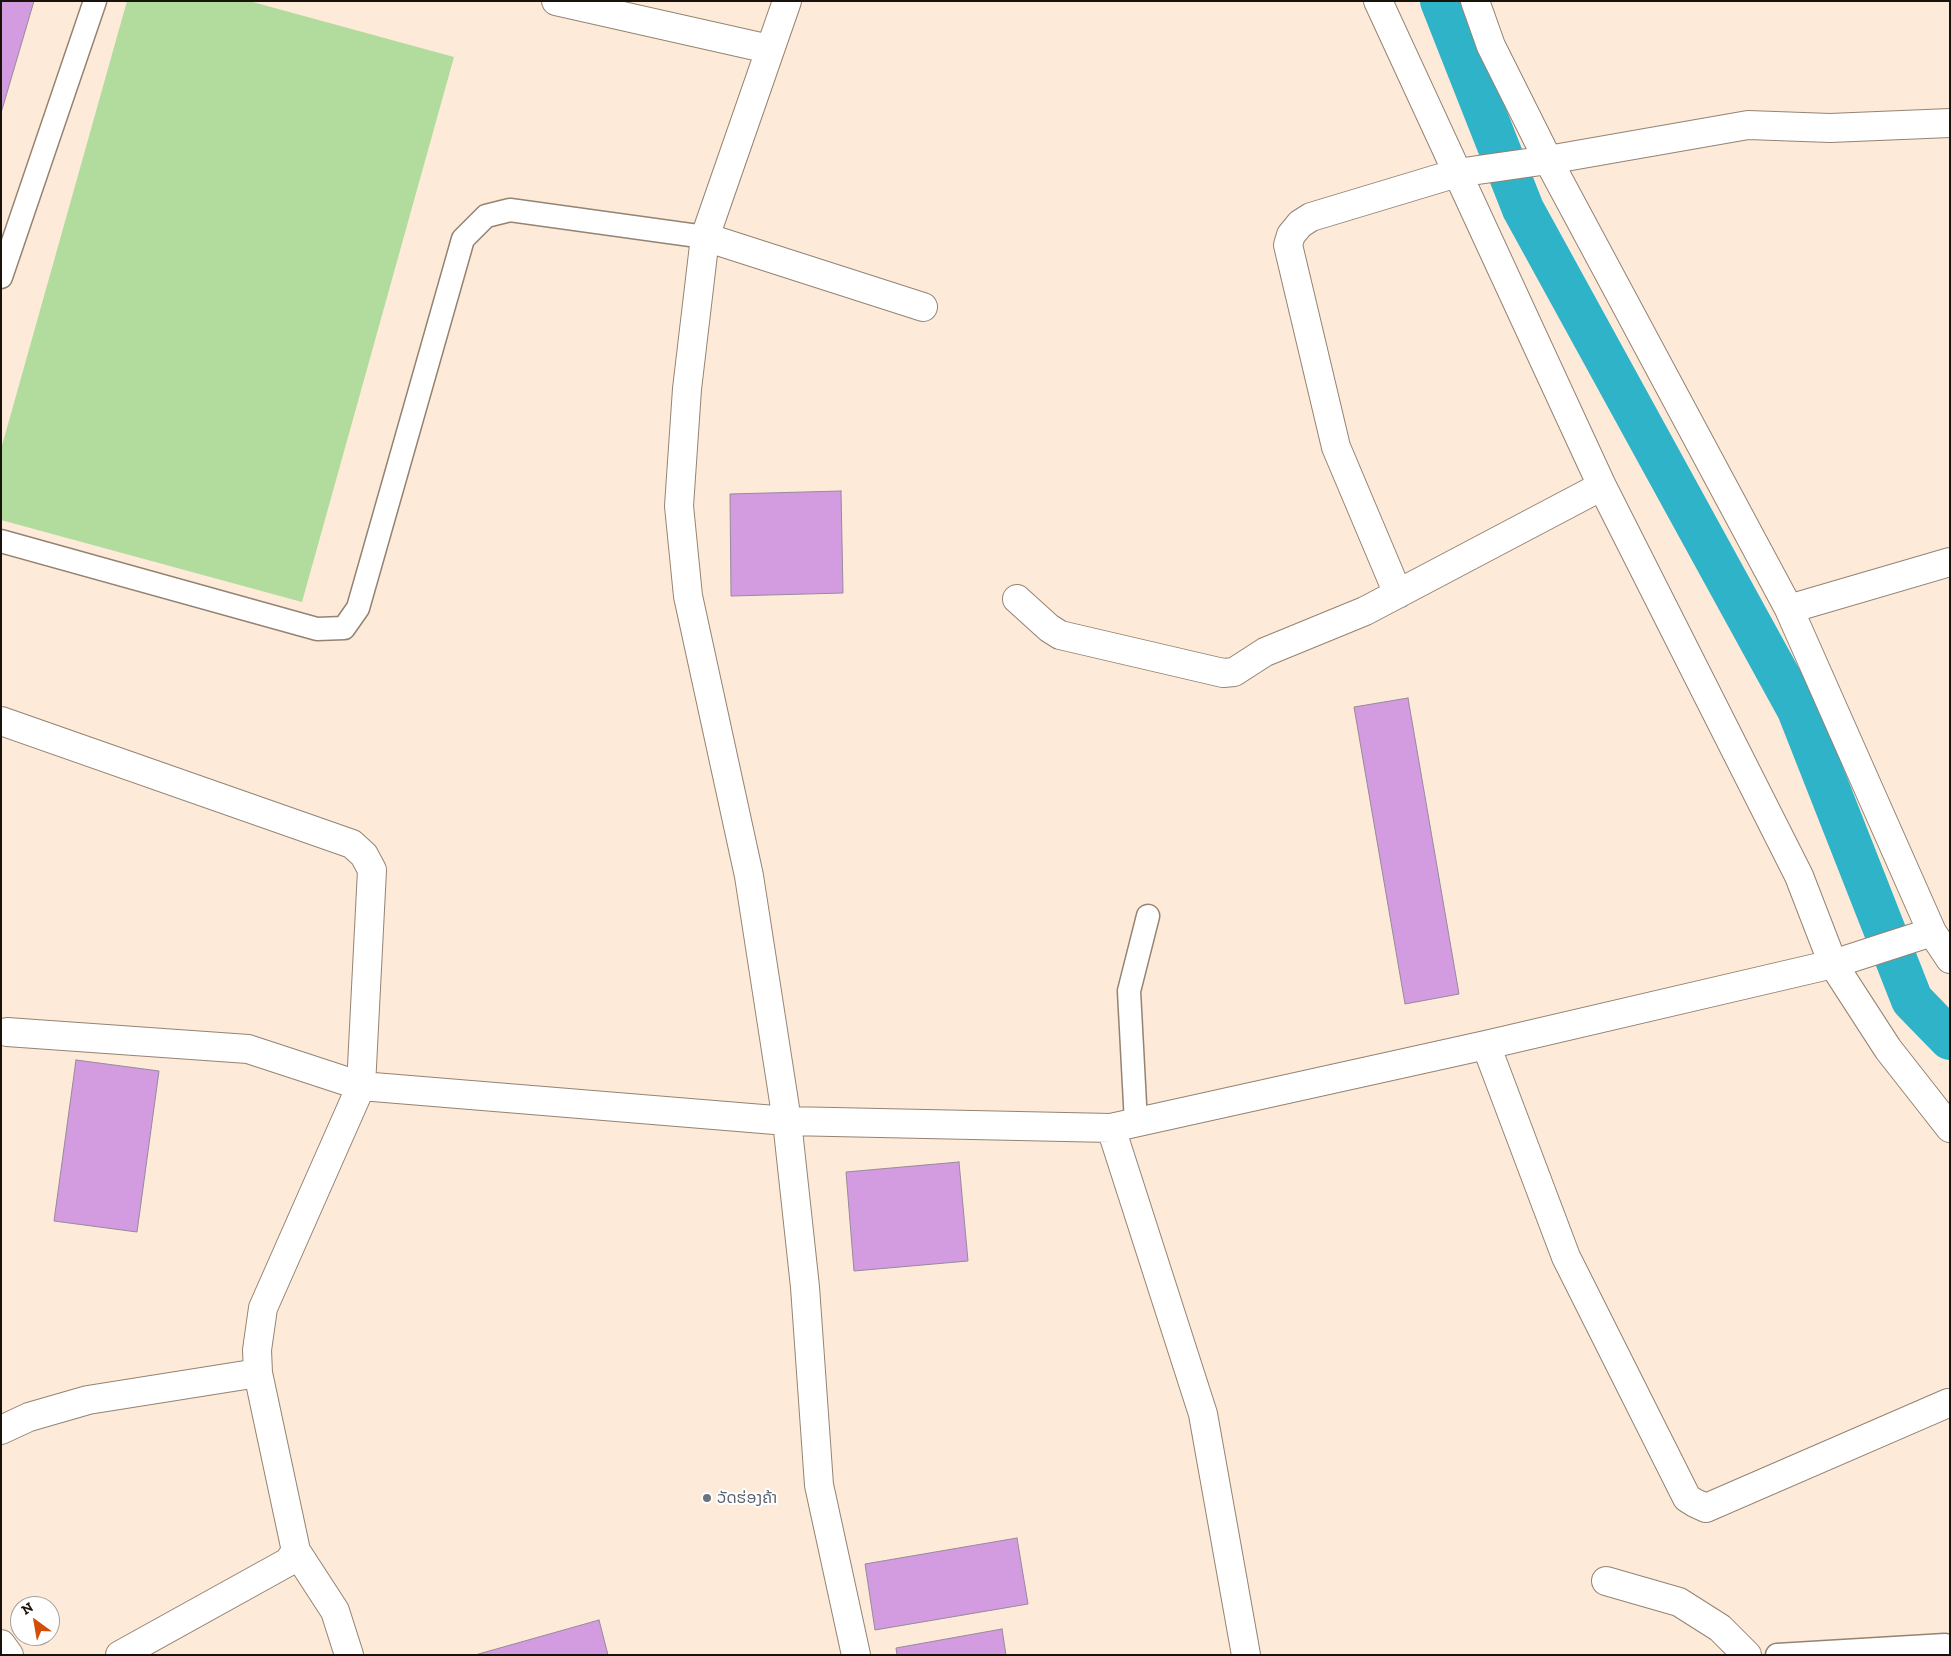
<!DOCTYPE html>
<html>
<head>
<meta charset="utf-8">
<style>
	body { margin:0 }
	#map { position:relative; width:1951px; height:1656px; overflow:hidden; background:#fdead8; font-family:"Zilla Slab",serif }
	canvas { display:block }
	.frame { position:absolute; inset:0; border:2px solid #18120b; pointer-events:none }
	.north { position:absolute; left:10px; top:1596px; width:50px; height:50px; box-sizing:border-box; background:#fff; border:1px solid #a3a09d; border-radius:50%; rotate:328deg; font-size:14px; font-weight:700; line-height:20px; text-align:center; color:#18120b }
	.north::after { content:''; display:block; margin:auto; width:18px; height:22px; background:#d24d06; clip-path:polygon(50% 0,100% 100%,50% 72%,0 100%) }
</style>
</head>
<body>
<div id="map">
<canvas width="1951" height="1656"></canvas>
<div class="frame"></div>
<div class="north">N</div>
</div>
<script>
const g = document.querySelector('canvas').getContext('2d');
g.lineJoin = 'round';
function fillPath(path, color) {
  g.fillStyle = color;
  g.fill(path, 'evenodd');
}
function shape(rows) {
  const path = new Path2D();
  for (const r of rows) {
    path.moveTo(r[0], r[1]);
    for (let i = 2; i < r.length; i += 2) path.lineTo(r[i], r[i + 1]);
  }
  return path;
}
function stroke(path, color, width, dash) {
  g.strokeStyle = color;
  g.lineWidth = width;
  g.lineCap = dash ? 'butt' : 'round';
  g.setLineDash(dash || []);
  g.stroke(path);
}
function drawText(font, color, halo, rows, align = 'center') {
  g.font = font + ' "Zilla Slab","Noto Sans Lao",serif';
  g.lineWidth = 4;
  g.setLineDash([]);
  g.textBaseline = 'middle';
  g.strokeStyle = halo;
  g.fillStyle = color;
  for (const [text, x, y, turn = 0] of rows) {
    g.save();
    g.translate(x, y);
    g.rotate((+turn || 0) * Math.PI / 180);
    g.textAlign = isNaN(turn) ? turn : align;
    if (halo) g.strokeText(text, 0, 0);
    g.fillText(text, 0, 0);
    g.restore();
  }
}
const green = shape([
	[127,1,249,1,454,57,302,602,1,520,1,449]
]);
const canal = shape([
	[1441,1,1523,209,1798,710,1912,1000,1950,1039]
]);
const building = shape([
	[1,1,34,1,1,113,1,1],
	[841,491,843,593,731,596,730,494,841,491],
	[1408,698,1459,994,1405,1004,1354,707,1408,698],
	[76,1060,159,1071,137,1232,54,1221,76,1060],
	[959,1162,968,1261,854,1271,846,1172,959,1162],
	[1017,1538,1028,1604,875,1630,865,1564,1017,1538],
	[599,1620,608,1655,475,1655,599,1620],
	[1002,1629,1006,1655,897,1655,896,1648,1002,1629]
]);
const lane = shape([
	[1,277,95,1],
	[1,541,317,629,344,628,358,608,463,239,486,216,510,210,705,237],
	[1136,1123,1129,991,1148,916],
	[1777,1655,1945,1645,1950,1646]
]);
const street = shape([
	[556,1,769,49],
	[787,1,705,237,687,389,679,506,688,596,749,876,787,1121,805,1287,819,1485,856,1655],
	[1378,1,1602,486,1799,876,1833,964,1888,1049,1950,1128],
	[1475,1,1491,46,1548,160,1789,609,1932,932,1950,959],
	[705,237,923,307],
	[1398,594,1336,447,1288,245,1291,235,1300,224,1311,217,1457,173,1548,160,1748,125,1830,128,1950,123],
	[1017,599,1049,628,1060,635,1223,673,1234,672,1265,652,1365,611,1602,486],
	[1789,609,1950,562],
	[1,721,352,844,364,855,372,870,361,1086,263,1308,257,1350,258,1373,296,1551,288,1562,120,1655],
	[7,1032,248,1049,361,1086,787,1121,1111,1128,1486,1045,1833,964,1932,932],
	[1486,1045,1566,1257,1687,1498,1695,1503,1706,1508,1948,1403],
	[1111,1128,1203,1414,1246,1655],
	[1,1430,29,1417,88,1400,258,1373],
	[296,1551,335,1611,349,1655],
	[1606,1581,1679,1602,1720,1628,1747,1655],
	[1,1644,9,1655]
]);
const markers = [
	[707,1498,5,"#6b7280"]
];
const worshipNames = [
	["ວັດຮ່ອງຄ້າ",717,1498]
];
fillPath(green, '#b1dc9e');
stroke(canal, '#2eb3c9', 42);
fillPath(building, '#d39ce1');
stroke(building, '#97899b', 1);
stroke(lane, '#948373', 25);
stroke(street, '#948373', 30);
stroke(lane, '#fff', 22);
stroke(street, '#fff', 28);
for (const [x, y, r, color] of markers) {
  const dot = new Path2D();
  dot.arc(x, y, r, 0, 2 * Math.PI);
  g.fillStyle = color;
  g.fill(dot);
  stroke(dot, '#fff', 2);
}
drawText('16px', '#5b616d', '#fff', worshipNames, 'left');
</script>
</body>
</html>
